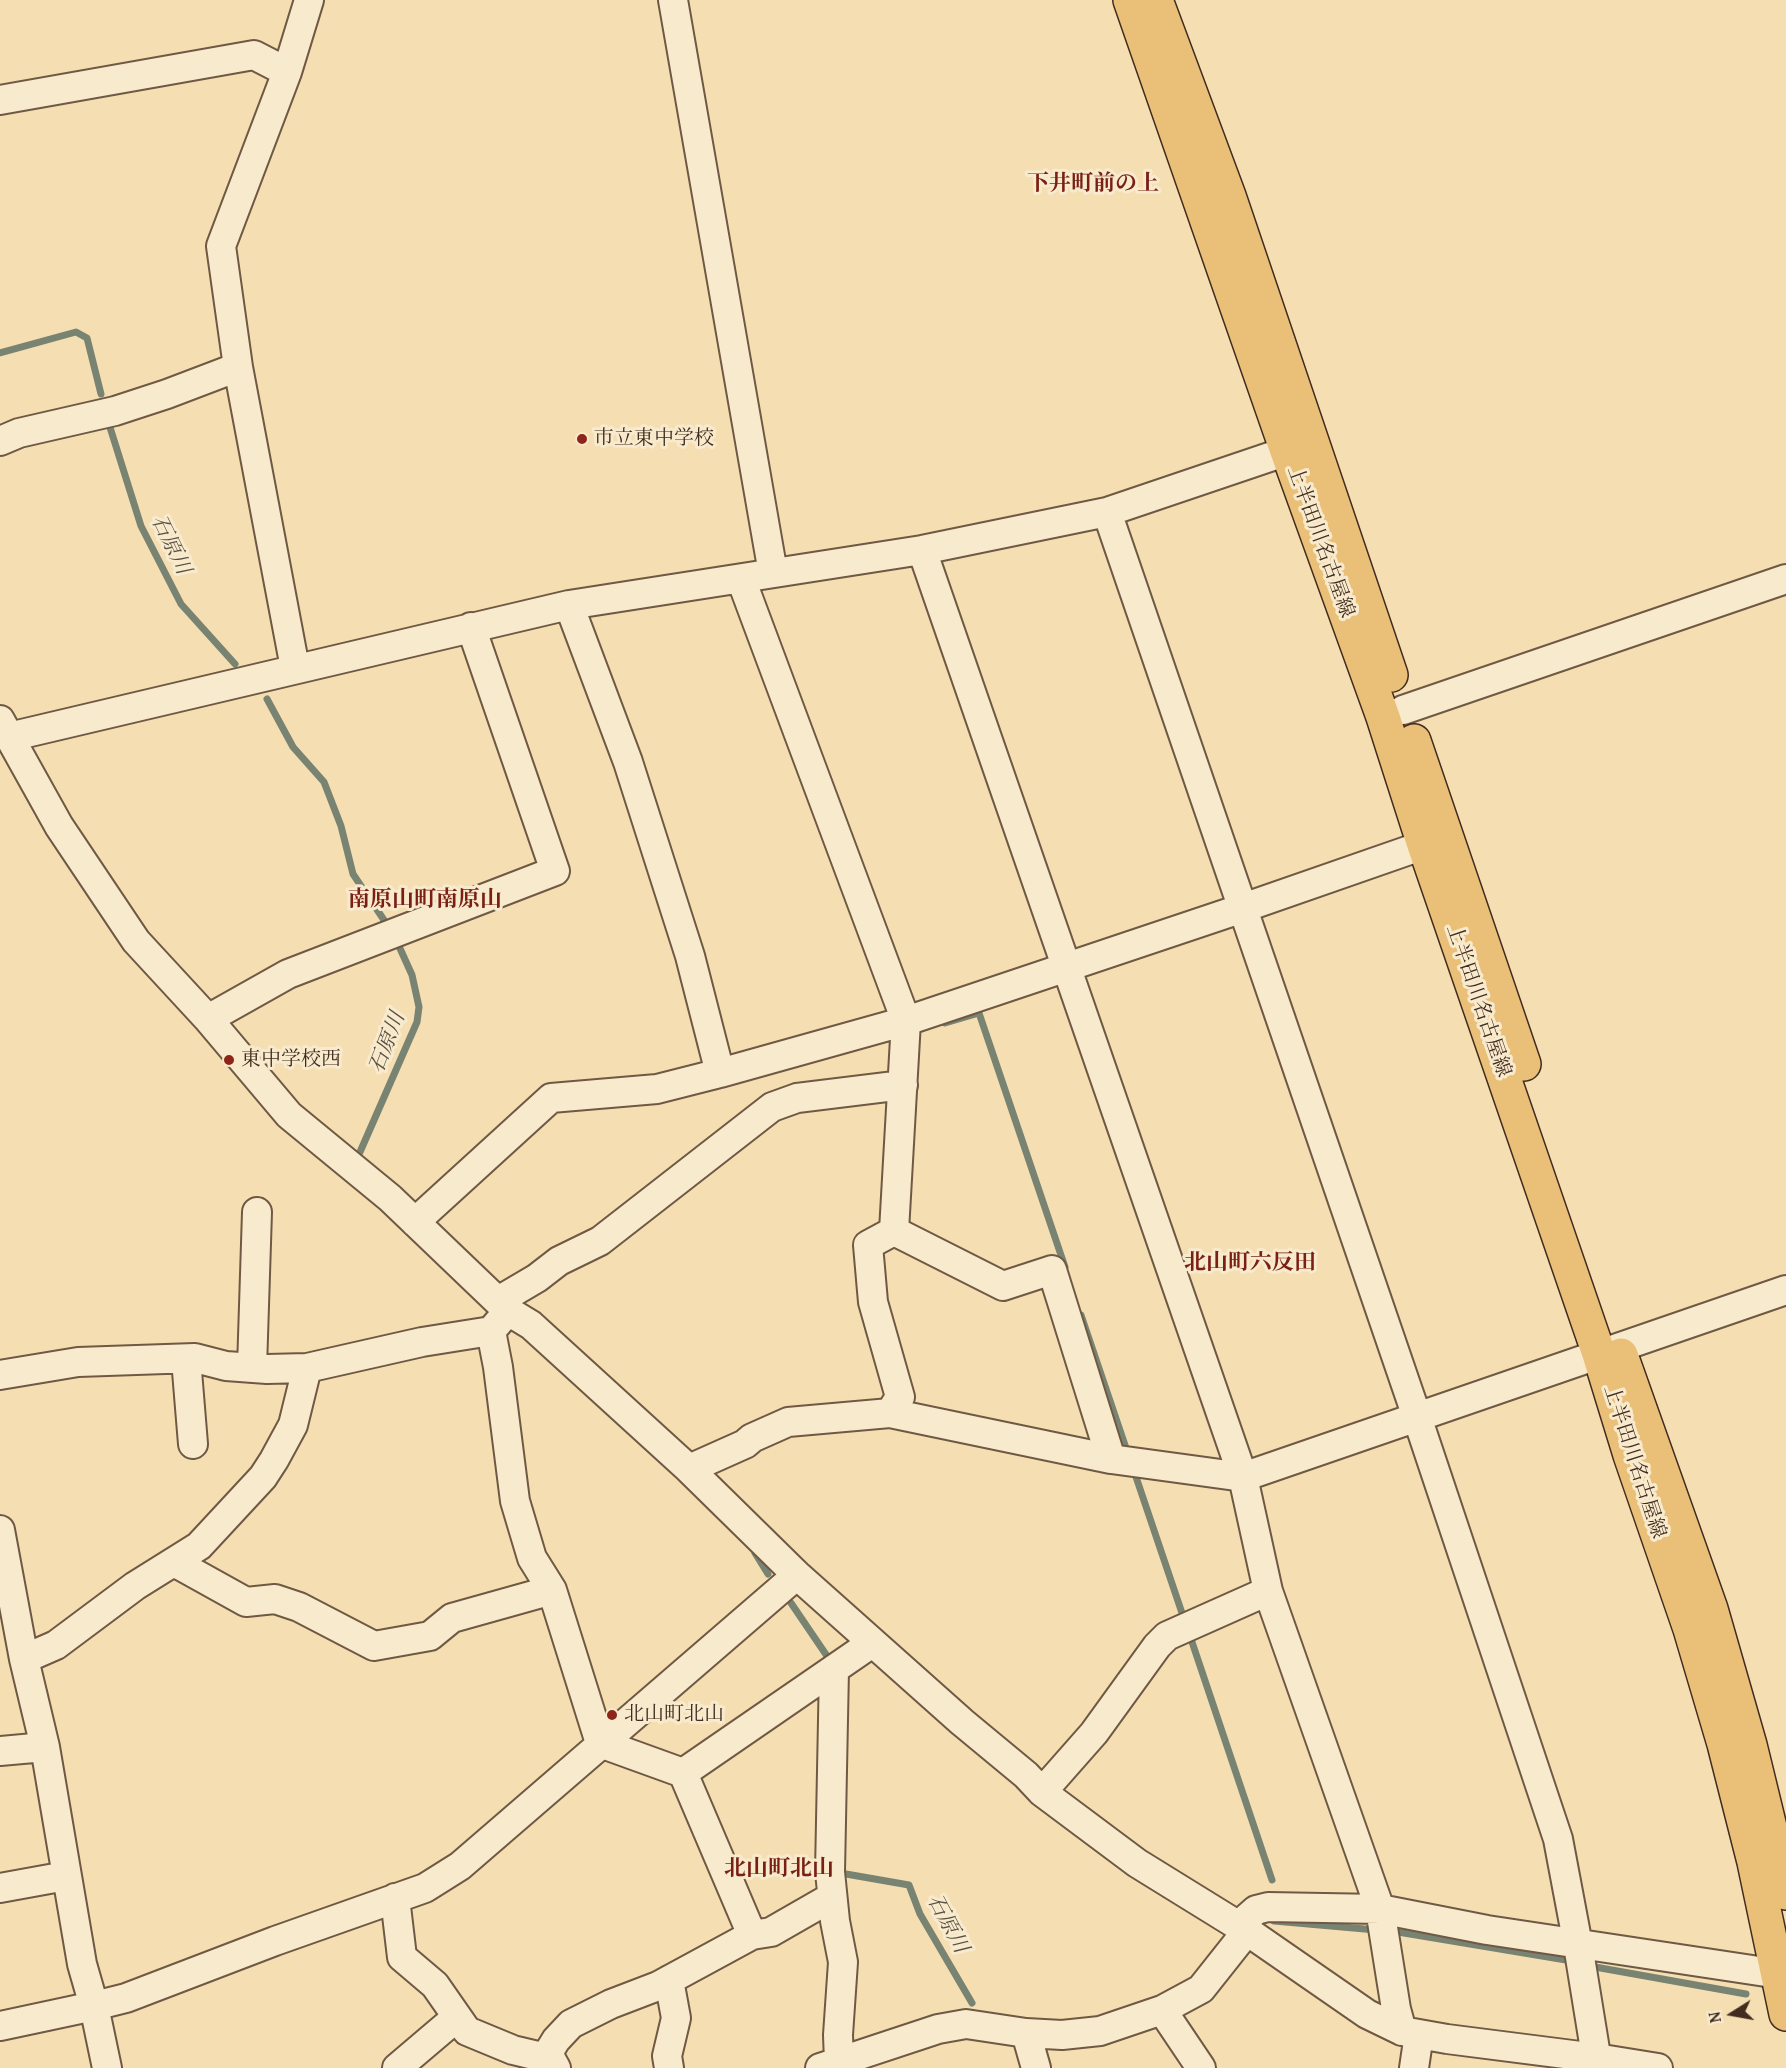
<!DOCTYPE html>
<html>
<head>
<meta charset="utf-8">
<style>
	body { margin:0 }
	#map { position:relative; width:1786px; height:2068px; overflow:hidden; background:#f5dfb2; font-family:"Gentium Book Plus",serif }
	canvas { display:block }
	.north { position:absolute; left:1702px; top:1984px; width:60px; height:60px; -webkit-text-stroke:4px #f8eacd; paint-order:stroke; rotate:259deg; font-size:16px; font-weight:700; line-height:24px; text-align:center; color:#422c20 }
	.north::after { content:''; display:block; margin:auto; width:21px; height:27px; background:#422c20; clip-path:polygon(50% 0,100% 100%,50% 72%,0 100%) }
</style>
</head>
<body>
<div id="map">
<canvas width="1786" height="2068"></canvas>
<div class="north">N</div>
</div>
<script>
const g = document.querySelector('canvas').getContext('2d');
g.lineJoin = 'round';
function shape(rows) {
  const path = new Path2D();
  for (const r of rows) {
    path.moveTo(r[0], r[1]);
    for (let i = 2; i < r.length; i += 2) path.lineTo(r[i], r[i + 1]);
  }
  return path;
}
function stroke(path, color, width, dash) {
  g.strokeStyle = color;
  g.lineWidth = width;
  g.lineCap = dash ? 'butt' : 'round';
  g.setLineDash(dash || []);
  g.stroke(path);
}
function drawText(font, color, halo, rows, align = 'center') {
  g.font = font + ' "Gentium Book Plus","Noto Serif JP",serif';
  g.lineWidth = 6;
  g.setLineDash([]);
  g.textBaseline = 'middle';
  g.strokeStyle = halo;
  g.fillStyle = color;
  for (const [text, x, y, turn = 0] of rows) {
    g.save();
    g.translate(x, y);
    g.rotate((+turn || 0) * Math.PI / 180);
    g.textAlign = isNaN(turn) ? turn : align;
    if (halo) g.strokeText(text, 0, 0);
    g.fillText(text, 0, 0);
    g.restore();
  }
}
const stream = shape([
	[0,353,76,332,87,338,101,394],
	[108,421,141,526,181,604,235,664],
	[267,699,293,747,324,782,341,826,353,874,386,923],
	[945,1023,979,1013,1065,1267],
	[360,1152,417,1022,419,1007,412,975,398,944],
	[1081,1315,1127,1451],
	[1135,1474,1183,1616],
	[755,1553,768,1574],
	[791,1603,827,1656],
	[1190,1636,1272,1880],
	[846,1874,909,1885,920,1914,972,2003],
	[1274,1921,1376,1930],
	[1398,1932,1572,1961],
	[1595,1967,1746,1994]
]);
const minor = shape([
	[673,0,773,573],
	[0,100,254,55,287,72],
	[0,441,19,433,115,411,167,394,238,367],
	[1107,512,1417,1417,1558,1839,1578,1945,1598,2068],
	[922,550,1243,1477,1268,1591,1380,1909,1396,2009,1402,2031],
	[741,579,906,1021,894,1231,868,1245,873,1302,900,1397,890,1413],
	[569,605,628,762,690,956,720,1073],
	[295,668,238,367,221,246,287,72,309,0],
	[1403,710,1786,579],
	[0,720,59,826,136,941,208,1019,289,1115,390,1198,508,1311,531,1325,689,1469,797,1575,962,1722,1026,1775,1042,1792,1137,1863,1247,1931,1367,2014,1402,2031,1447,2039,1596,2058,1658,2068],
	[9,737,569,605,922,550,1107,512,1308,444],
	[208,1019,288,974,555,871,471,627],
	[415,1222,551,1098,657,1089,720,1073,906,1021,1243,908,1424,845],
	[894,1231,1003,1286,1052,1270,1111,1459],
	[498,1301,537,1278,559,1261,600,1241,772,1107,797,1098,903,1085],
	[186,1359,193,1444],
	[252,1368,257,1212],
	[0,1375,78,1362,195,1358,226,1366,267,1369,307,1368,422,1342,491,1331,503,1317],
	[689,1469,745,1444,752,1438,788,1422,890,1413,1111,1459,1243,1477,1786,1290],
	[0,1530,24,1659,45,1747,82,1964,94,2006,107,2068],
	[174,1562,246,1602,275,1599,299,1607,374,1646,430,1636,452,1618,552,1590,532,1558,515,1501,498,1367,491,1331],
	[552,1590,600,1743],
	[24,1659,56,1645,135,1586,199,1546,263,1477,274,1460,293,1425,307,1368],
	[834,1669,830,1872,835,1921,843,1962,838,2035,839,2062],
	[600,1743,683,1773,752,1935],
	[0,1751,45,1747],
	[683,1773,872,1643],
	[1042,1792,1094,1733,1157,1646,1167,1636,1268,1591],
	[0,1888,66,1876],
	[395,1898,402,1957,435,1985,467,2031,513,2050,551,2059,556,2068],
	[1239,1925,1256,1910,1268,1907,1380,1909,1487,1930,1779,1974],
	[1162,2010,1201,2068],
	[0,2026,94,2006,126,1998,275,1941,425,1888,460,1866,797,1575],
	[1026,2033,1036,2068],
	[545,2058,556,2040,571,2024,611,2004,658,1986,752,1935,771,1932,832,1897],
	[397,2068,457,2017],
	[669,2068,667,2056,676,2018,669,1980],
	[820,2068,938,2029,966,2024,1026,2033,1062,2035,1100,2031,1162,2010,1201,1989,1247,1931],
	[1414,2068,1419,2034]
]);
const major = shape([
	[1130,0,1287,451,1383,717,1424,845,1599,1354,1630,1455,1690,1629,1724,1744,1754,1862,1786,2014],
	[1156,0,1229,196,1391,675],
	[1414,741,1524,1064],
	[1621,1355,1711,1609,1750,1745,1786,1893]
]);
const markers = [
	[582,439,6,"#8f2418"],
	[229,1060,6,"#8f2418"],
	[612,1715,6,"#8f2418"]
];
const poiNames = [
	["市立東中学校",594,439],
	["東中学校西",241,1060],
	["北山町北山",624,1715]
];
const streetNames = [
	["上半田川名古屋線",1320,542,70],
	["上半田川名古屋線",1478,1001,71],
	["上半田川名古屋線",1634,1462,72]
];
const waterNames = [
	["石原川",170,545,64],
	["石原川",388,1043,-69],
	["石原川",947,1924,62]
];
const quarterNames = [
	["下井町前の上",1093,184],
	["南原山町南原山",425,900],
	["北山町六反田",1250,1263],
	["北山町北山",779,1869]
];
stroke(stream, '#798372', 7);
stroke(minor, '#6f5944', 32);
stroke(major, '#422c20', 36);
stroke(minor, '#f8eacd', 28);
stroke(major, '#eac079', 33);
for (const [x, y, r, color] of markers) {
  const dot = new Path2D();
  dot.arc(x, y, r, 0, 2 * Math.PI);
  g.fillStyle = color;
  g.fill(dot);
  stroke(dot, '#f8eacd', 2);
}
drawText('20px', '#422c20', '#f8eacd', poiNames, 'left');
drawText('20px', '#422c20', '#f8eacd', streetNames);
drawText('italic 21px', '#595042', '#f8eacd', waterNames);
drawText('bold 22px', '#7a1f14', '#f8eacd', quarterNames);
</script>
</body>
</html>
